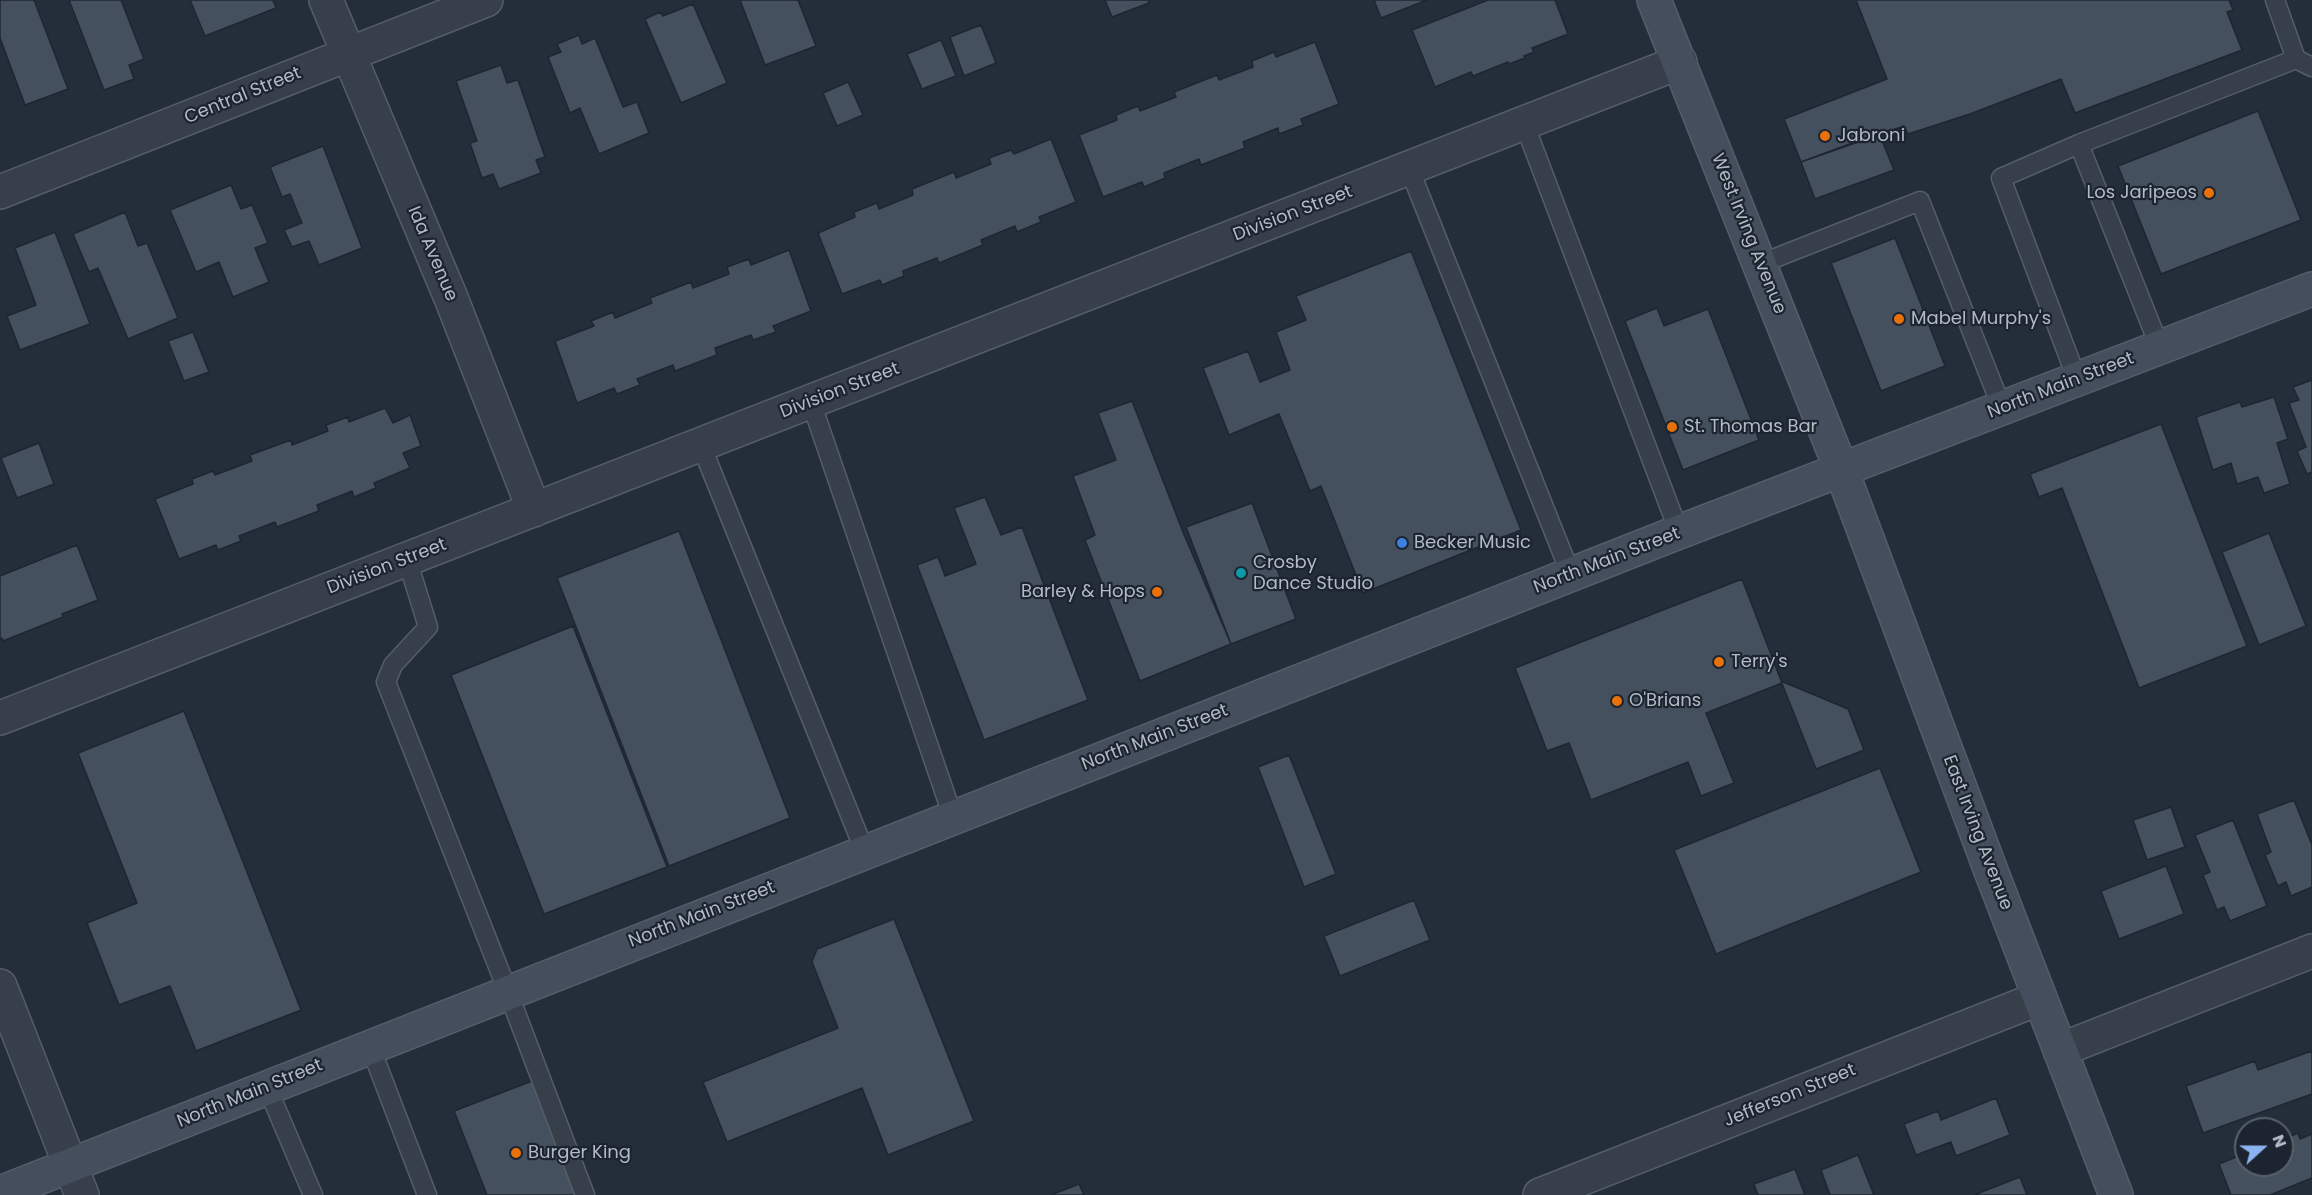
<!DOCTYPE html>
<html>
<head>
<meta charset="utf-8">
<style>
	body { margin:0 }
	#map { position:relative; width:2312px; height:1195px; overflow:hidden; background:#242d3a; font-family:Poppins,sans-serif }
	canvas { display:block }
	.north { position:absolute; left:2234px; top:1117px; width:60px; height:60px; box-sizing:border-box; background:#1c242f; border:2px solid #58606b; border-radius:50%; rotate:69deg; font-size:16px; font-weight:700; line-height:24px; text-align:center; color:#b2bac6 }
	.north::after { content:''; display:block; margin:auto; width:21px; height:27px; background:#8bb3f2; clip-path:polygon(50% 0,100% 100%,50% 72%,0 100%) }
</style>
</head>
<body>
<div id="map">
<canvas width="2312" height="1195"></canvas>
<div class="north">N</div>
</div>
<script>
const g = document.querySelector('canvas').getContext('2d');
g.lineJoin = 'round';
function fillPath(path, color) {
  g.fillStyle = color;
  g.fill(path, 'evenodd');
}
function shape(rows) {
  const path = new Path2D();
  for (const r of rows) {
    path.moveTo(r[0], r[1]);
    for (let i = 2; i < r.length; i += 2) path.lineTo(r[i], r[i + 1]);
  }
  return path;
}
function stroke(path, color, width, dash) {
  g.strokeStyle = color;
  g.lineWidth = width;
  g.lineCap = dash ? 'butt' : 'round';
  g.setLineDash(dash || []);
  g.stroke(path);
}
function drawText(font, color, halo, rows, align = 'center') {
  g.font = font + ' Poppins,sans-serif';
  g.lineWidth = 4.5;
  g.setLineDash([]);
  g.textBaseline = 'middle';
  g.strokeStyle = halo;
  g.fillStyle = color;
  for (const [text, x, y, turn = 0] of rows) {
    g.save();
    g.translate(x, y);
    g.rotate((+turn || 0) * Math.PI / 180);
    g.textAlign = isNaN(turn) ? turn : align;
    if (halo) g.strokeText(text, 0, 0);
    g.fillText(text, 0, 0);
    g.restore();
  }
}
const building = shape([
	[0,0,34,0,68,89,25,105,0,38,0,0],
	[69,0,121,0,144,59,129,65,134,79,104,90,69,0],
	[190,0,273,0,276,8,205,36,190,0],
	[740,0,798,0,816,46,765,65,740,0],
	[1105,0,1148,0,1149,3,1112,17,1105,0],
	[1374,0,1427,0,1381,18,1374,0],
	[1488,0,1555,0,1568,34,1532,48,1534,52,1524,56,1525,58,1509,64,1508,62,1473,76,1471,72,1435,87,1412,30,1488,0],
	[1856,0,2229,0,2233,10,2227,12,2242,50,2075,113,2061,79,1970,114,1908,134,1904,126,1801,162,1784,119,1887,79,1856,0],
	[693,4,727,83,681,103,645,19,660,12,663,16,693,4],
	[981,25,996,63,964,76,950,37,981,25],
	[579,35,582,44,595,38,623,107,637,102,649,133,599,154,580,108,570,113,548,57,561,52,557,44,579,35],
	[941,40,956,76,922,89,907,54,941,40],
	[1315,42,1339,104,1301,119,1303,125,1279,134,1278,128,1243,142,1245,148,1201,165,1199,159,1164,173,1165,178,1144,187,1142,182,1103,197,1079,135,1117,120,1116,115,1138,106,1140,111,1176,97,1174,92,1217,75,1219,80,1253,67,1252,61,1274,52,1276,57,1315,42],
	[501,65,507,83,518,80,545,157,536,160,541,173,499,189,493,174,482,178,470,143,477,141,456,81,501,65],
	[848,82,863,115,837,126,823,93,848,82],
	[2258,111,2301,220,2161,274,2118,166,2258,111],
	[1879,133,1894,170,1815,199,1801,162,1879,133],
	[1051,139,1076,202,1039,217,1041,222,1017,232,1015,226,981,240,983,245,939,263,937,258,903,271,904,276,882,285,880,280,842,294,818,233,855,217,854,212,877,203,879,209,913,195,912,189,954,172,956,178,991,164,989,158,1011,150,1014,154,1051,139],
	[323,146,362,248,319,265,309,241,292,247,284,230,302,223,290,194,282,197,270,167,323,146],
	[231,185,241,209,252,205,268,243,255,248,269,282,233,297,219,262,196,272,170,210,231,185],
	[125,212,138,246,147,243,178,318,128,339,98,268,89,272,73,234,125,212],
	[55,232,90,324,20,350,7,316,36,305,15,248,55,232],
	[1895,238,1945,366,1881,391,1831,263,1895,238],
	[789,250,811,311,773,326,776,332,753,340,751,335,715,348,717,355,675,371,673,365,637,379,640,385,617,394,614,388,577,403,555,341,594,326,591,321,613,312,615,318,652,303,650,298,691,282,693,288,729,274,727,267,749,259,751,265,789,250],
	[1411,251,1521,530,1363,593,1321,486,1310,491,1279,414,1229,435,1203,368,1248,351,1260,382,1290,370,1276,332,1306,320,1296,296,1411,251],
	[1657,308,1664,326,1708,309,1759,440,1683,470,1625,321,1657,308],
	[193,332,209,372,184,381,168,341,193,332],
	[2312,380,2312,472,2307,474,2297,451,2306,447,2289,403,2299,400,2293,387,2312,380],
	[2274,397,2288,439,2277,443,2290,484,2264,493,2258,477,2237,484,2231,463,2213,470,2196,417,2240,402,2242,407,2274,397],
	[1132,401,1183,532,1231,644,1140,681,1085,540,1095,535,1073,476,1116,460,1098,413,1132,401],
	[385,408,393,423,410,415,421,446,403,453,410,468,374,483,376,488,354,497,352,491,317,505,319,511,277,527,275,522,239,536,241,541,218,550,216,545,179,559,155,499,193,484,192,479,213,471,215,475,252,461,250,455,291,440,292,445,328,431,326,425,348,417,349,422,385,408],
	[2161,424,2247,646,2139,688,2062,488,2039,497,2030,474,2161,424],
	[39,443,54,484,17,498,1,458,39,443],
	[985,497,1001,535,1022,527,1088,700,984,740,917,565,938,557,945,576,976,564,954,508,985,497],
	[1252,503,1296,619,1231,644,1186,527,1252,503],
	[679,531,790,818,669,866,557,578,679,531],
	[2269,533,2306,626,2259,645,2222,552,2269,533],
	[77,545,98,600,62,614,63,617,3,641,2,638,0,639,0,576,77,545],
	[1742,579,1782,683,1706,713,1734,783,1701,796,1688,762,1591,800,1569,743,1547,751,1515,668,1742,579],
	[573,626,667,867,544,914,451,675,573,626],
	[1781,681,1848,709,1864,750,1816,769,1781,681],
	[184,711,301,1010,196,1051,170,986,119,1005,87,923,137,903,78,753,184,711],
	[1289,755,1336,874,1304,887,1258,767,1289,755],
	[1880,768,1921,872,1716,954,1674,850,1880,768],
	[2294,800,2312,845,2312,887,2291,896,2286,882,2278,886,2265,855,2271,852,2257,814,2294,800],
	[2171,807,2185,847,2147,860,2133,820,2171,807],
	[2233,820,2267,906,2230,921,2224,907,2217,910,2203,875,2210,872,2195,835,2233,820],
	[2166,866,2184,914,2119,939,2101,891,2166,866],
	[1414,900,1430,940,1340,976,1324,936,1414,900],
	[894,919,974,1121,888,1155,862,1088,727,1142,703,1082,838,1028,812,962,817,949,894,919],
	[2312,1051,2312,1094,2203,1133,2186,1086,2255,1061,2258,1070,2312,1051],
	[532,1081,578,1195,487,1195,454,1111,532,1081],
	[1996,1098,2010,1135,1956,1156,1951,1142,1916,1155,1904,1124,1938,1111,1941,1120,1996,1098],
	[2298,1133,2300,1139,2312,1134,2312,1178,2270,1195,2231,1195,2219,1164,2246,1153,2246,1165,2282,1165,2282,1140,2298,1133],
	[1858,1155,1874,1195,1830,1195,1821,1170,1858,1155],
	[1795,1169,1805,1195,1758,1195,1754,1184,1795,1169],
	[2020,1177,2027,1195,1974,1195,2020,1177],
	[1079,1184,1084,1195,1051,1195,1079,1184]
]);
const lane = shape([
	[2275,0,2296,59],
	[1524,123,1679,532],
	[2079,144,2160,348],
	[1409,168,1571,575],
	[1760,264,1920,201,2002,408],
	[2077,379,2001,178,2079,144,2296,59,2312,67],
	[811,402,953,817],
	[701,445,865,852],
	[407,559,428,627,393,665,386,682,508,992,585,1195],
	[370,1046,427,1195],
	[267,1087,313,1195]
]);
const street = shape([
	[326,0,451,298,534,510],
	[0,192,486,0],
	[0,718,1680,62],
	[0,986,82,1195],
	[2060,1050,2312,951],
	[1540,1195,2040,998]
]);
const secondary = shape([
	[1654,0,1841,469,1991,871,2116,1195],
	[0,1193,1679,532,2312,289]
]);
const markers = [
	[1825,136,6,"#e8710a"],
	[2209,193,6,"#e8710a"],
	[1899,319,6,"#e8710a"],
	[1672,427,6,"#e8710a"],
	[1402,543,6,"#3f7fe0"],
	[1241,573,6,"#0f9aa8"],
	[1157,592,6,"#e8710a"],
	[1719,662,6,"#e8710a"],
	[1617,701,6,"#e8710a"],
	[516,1153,6,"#e8710a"]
];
const streetNames = [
	["Central Street",243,96,-22],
	["Division Street",1293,214,-21],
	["West Irving Avenue",1748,234,68],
	["Ida Avenue",432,254,67],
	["North Main Street",2061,386,-21],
	["Division Street",840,391,-21],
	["North Main Street",1607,561,-21],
	["Division Street",387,567,-21],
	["North Main Street",1155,738,-21],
	["East Irving Avenue",1977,833,69],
	["North Main Street",702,915,-21],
	["North Main Street",250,1094,-22],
	["Jefferson Street",1790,1096,-22]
];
const poiNames = [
	["Jabroni",1837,136],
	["Los Jaripeos",2197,193,"right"],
	["Mabel Murphy's",1911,319],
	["St. Thomas Bar",1684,427],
	["Becker Music",1414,543],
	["Crosby",1253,563],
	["Dance Studio",1253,584],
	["Barley & Hops",1145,592,"right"],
	["Terry's",1731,662],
	["O'Brians",1629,701],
	["Burger King",528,1153]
];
fillPath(building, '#45505e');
stroke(building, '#1e2631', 1.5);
stroke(lane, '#555d68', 21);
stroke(street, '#555d68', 36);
stroke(secondary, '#555d68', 36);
stroke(lane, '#373f4a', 18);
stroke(street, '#373f4a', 33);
stroke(secondary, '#454e5d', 33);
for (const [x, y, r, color] of markers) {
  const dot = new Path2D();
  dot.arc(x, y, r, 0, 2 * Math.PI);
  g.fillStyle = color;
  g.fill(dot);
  stroke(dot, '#1c242f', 2);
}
drawText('18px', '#b2bac6', '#1c242f', streetNames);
drawText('18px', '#b2bac6', '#1c242f', poiNames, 'left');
</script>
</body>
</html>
